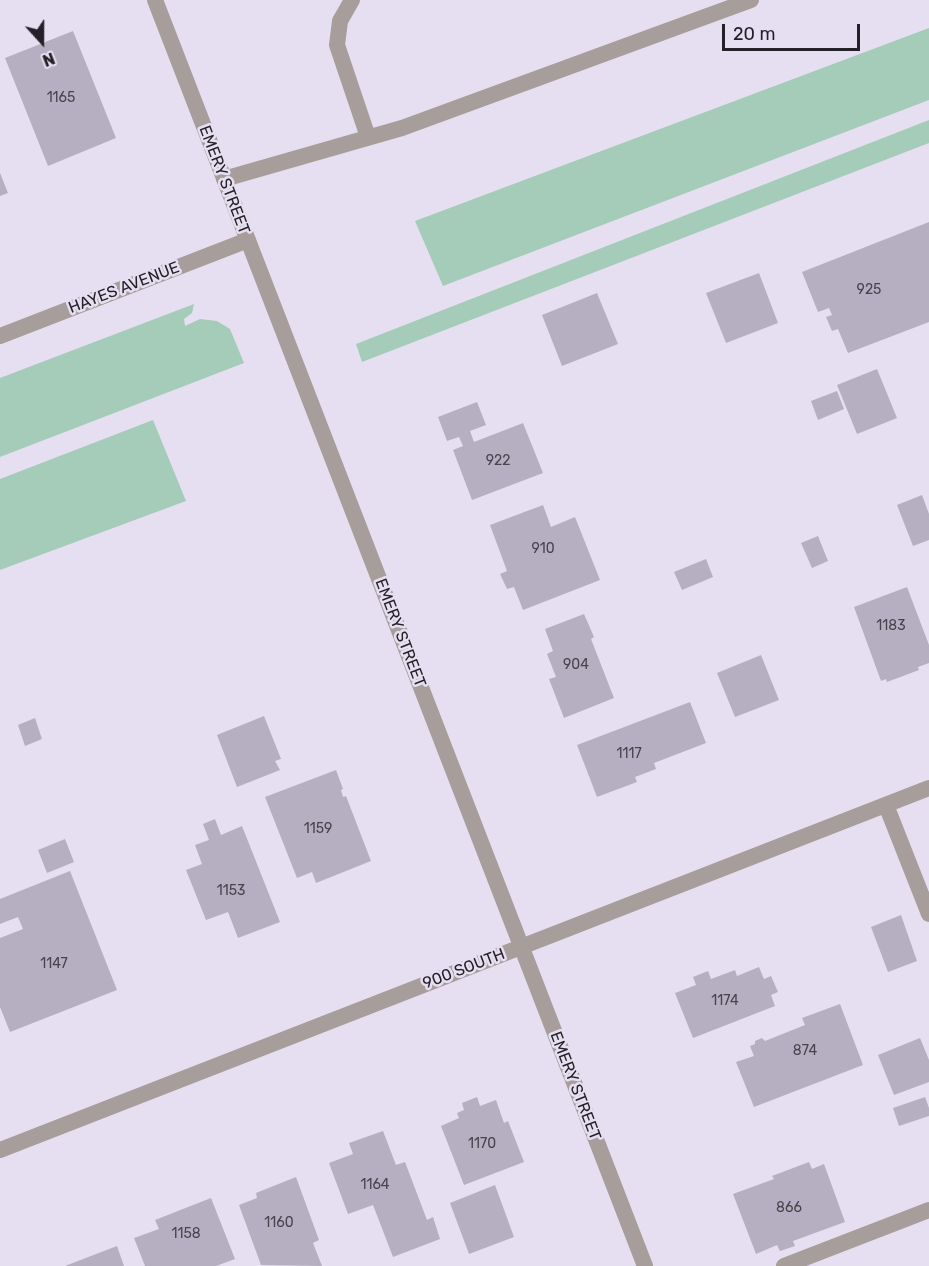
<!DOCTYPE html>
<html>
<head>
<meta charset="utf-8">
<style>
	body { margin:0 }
	#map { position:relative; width:929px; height:1266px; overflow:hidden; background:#e6dff2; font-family:Rubik,sans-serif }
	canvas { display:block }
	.north { position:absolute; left:12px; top:12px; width:60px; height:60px; -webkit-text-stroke:4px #e6dff2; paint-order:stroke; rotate:159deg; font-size:16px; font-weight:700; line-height:24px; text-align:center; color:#232027 }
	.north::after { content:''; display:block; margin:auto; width:21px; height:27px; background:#232027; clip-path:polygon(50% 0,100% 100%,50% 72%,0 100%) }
	.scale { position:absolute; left:722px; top:24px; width:138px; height:27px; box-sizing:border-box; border:3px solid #232027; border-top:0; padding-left:8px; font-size:18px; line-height:21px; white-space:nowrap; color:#232027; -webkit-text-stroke:4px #e6dff2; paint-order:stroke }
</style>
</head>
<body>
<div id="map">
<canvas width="929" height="1266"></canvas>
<div class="north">N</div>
<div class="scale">20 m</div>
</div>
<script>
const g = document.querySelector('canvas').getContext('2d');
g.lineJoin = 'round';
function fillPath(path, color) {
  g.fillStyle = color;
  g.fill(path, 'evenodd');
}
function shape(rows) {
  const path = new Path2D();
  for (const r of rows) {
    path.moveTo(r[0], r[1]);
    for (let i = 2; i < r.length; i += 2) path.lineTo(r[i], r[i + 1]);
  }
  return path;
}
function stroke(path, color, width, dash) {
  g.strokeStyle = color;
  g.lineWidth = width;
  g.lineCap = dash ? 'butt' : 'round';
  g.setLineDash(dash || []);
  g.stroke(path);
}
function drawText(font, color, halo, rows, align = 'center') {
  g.font = font + ' Rubik,sans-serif';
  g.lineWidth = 5;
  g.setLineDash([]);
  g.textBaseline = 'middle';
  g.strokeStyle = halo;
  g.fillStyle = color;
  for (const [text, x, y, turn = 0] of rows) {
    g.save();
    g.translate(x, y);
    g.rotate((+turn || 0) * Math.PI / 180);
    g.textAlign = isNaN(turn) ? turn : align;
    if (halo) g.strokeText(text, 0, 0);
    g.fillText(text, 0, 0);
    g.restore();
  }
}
const green = shape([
	[929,28,929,100,443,286,415,221],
	[929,120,929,143,362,362,356,344],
	[194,304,192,313,184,319,185,326,200,319,217,321,230,329,244,363,0,457,0,378],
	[153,420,186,501,0,570,0,479]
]);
const building = shape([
	[73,31,116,138,48,166,5,58],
	[0,173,8,193,0,196],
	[929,222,929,322,848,353,838,329,832,331,826,317,832,315,829,308,818,312,802,272],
	[759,273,778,323,726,343,706,293],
	[597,293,618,344,562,366,542,315],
	[877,369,897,418,857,434,837,385],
	[837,391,844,409,818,420,811,401],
	[477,402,486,425,470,431,474,442,523,423,543,473,472,500,453,450,463,446,459,437,447,441,438,417],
	[922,495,929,514,929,540,913,546,897,505],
	[543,505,551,527,575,517,600,580,523,610,514,587,507,589,500,574,507,571,490,525],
	[818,536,828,561,812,568,801,543],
	[706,559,713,577,682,590,674,572],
	[907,587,929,645,929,663,918,667,919,670,887,682,886,679,881,681,854,607],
	[584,614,594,637,591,639,614,698,564,718,549,679,556,677,547,654,553,651,545,629],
	[761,655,779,700,735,717,717,673],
	[690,702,706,743,654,763,656,769,635,777,637,782,597,797,577,745],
	[264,716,281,759,275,761,280,770,237,787,217,735],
	[35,718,42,739,25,746,18,725],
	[336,770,343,789,341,790,343,797,346,796,371,861,316,883,312,872,297,878,265,797],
	[215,819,221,835,242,826,280,922,238,938,228,912,206,920,186,870,202,864,195,845,209,840,203,824],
	[65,839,74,862,47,873,38,850],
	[70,871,117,990,10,1032,0,1007,0,938,23,929,18,917,0,924,0,899],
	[901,915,917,961,888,972,871,927],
	[759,967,764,979,771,976,778,992,771,995,775,1006,693,1038,675,993,696,985,693,977,708,971,711,979,735,970,737,976],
	[840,1004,863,1065,754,1107,736,1062,754,1056,750,1046,755,1044,755,1041,762,1038,765,1041,805,1025,802,1018],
	[920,1038,929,1060,929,1082,894,1095,878,1055],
	[477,1097,480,1106,496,1100,504,1123,508,1121,524,1162,464,1185,441,1126,459,1118,457,1113,464,1110,462,1103],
	[925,1097,929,1108,929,1116,899,1126,893,1108],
	[383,1131,396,1165,405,1162,427,1220,433,1217,440,1239,393,1257,373,1205,348,1214,329,1163,353,1154,349,1143],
	[809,1162,812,1169,824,1164,845,1222,793,1241,795,1246,780,1251,777,1245,756,1254,733,1194,774,1179,772,1176],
	[296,1177,319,1240,313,1243,322,1266,261,1265,239,1205,257,1198,256,1193],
	[495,1185,514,1237,469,1254,450,1203],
	[211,1198,235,1259,216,1266,145,1266,134,1238,159,1229,155,1220],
	[117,1246,124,1266,65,1266]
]);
const service = shape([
	[352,0,340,21,337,45,368,137],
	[224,179,402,128,751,0],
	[886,805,929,914],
	[784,1266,929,1210]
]);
const minor = shape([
	[155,0,645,1266],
	[0,336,248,240],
	[0,1150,929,788]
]);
const numberNames = [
	["1165",61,98],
	["925",869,290],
	["922",498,461],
	["910",543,549],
	["1183",891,626],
	["904",576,665],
	["1117",629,754],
	["1159",318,829],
	["1153",231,891],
	["1147",54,964],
	["1174",725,1001],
	["874",805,1051],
	["1170",482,1144],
	["1164",375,1185],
	["866",789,1208],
	["1160",279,1223],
	["1158",186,1234]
];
const streetNames = [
	["EMERY STREET",224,180,69],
	["HAYES AVENUE",124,288,-21],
	["EMERY STREET",400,633,69],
	["900 SOUTH",464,969,-21],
	["EMERY STREET",575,1086,69]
];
fillPath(green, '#a4ccb8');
fillPath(building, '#b6afc2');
stroke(service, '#a79e9b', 16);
stroke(minor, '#a79e9b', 16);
drawText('14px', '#48444e', null, numberNames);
drawText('16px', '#232027', '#e6dff2', streetNames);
</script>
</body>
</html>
